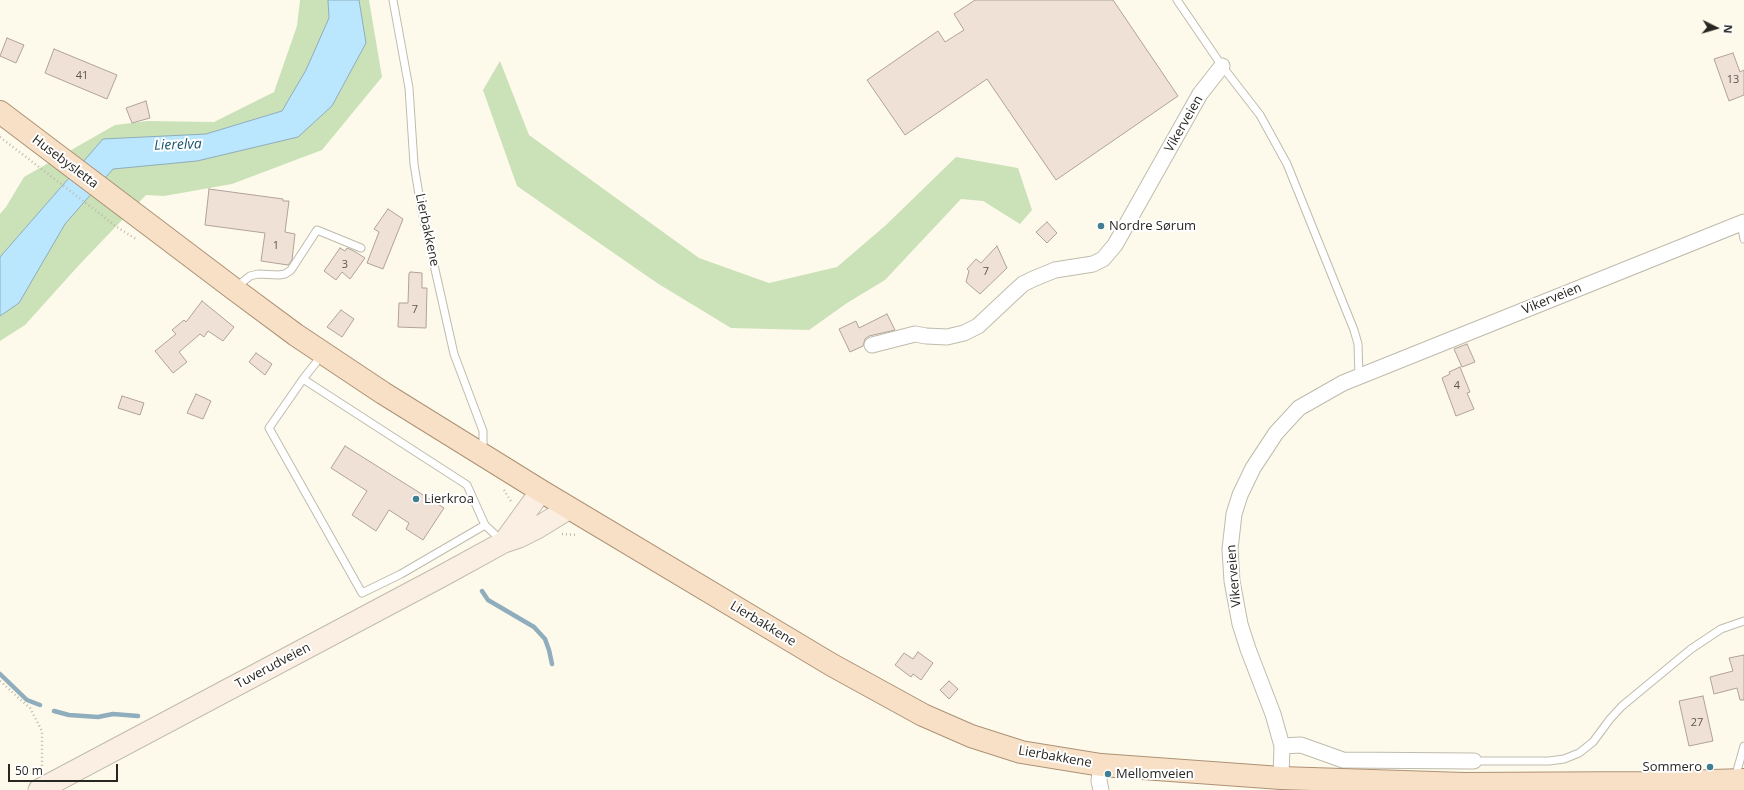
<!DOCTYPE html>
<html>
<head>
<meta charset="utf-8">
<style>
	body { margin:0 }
	#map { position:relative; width:1744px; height:790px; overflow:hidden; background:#fefaeb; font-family:"Open Sans",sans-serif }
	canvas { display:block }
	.north { position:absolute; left:1696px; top:8px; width:40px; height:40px; -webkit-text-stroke:3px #fff; paint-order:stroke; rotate:95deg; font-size:11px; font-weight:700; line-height:16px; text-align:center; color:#292722 }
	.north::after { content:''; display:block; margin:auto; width:14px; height:18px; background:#292722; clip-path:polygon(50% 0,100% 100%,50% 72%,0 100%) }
	.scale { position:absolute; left:8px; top:764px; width:110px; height:18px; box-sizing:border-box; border:2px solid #292722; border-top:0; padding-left:5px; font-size:12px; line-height:14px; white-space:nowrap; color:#292722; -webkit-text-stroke:3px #fff; paint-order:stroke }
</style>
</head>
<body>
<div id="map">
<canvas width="1744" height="790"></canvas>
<div class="north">N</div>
<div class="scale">50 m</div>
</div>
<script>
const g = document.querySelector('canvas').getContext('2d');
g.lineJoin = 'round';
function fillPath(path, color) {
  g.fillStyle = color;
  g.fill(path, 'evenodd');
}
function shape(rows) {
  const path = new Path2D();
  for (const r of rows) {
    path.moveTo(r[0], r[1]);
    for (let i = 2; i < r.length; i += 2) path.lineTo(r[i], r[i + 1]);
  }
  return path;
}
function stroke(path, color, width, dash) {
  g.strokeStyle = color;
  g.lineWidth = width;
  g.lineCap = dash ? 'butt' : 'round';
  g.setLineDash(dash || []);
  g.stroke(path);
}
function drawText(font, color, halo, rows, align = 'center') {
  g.font = font + ' "Open Sans",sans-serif';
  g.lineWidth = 4;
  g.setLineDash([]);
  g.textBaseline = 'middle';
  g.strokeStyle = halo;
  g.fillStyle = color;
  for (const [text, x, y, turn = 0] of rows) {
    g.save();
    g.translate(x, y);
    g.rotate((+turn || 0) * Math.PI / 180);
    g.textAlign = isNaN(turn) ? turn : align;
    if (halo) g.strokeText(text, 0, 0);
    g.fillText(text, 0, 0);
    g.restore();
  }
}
const green = shape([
	[300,0,369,0,382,77,322,150,232,184,164,196,146,195,80,264,25,325,0,341,0,214,6,207,24,177,115,125,148,121,214,122,274,92,297,26],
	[500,61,529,135,699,258,769,283,837,267,886,225,956,157,1018,168,1032,210,1020,224,983,201,961,199,885,280,847,303,809,330,731,328,657,283,517,186,483,90]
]);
const water = shape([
	[328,0,359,0,366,43,332,106,298,137,197,161,113,169,65,224,19,303,0,316,0,257,103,139,206,134,282,111,306,70,329,18,328,0]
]);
const stream = shape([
	[482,591,488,600,534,627,545,639,549,650,552,664],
	[0,674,27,700,40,705],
	[54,711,69,715,98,717,113,714,138,716]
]);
const building = shape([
	[975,0,1113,0,1178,96,1056,180,987,79,905,135,867,80,938,31,945,42,964,30,954,14,975,0],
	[7,38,24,45,16,63,0,56,7,38],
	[54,49,117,75,107,99,45,73,54,49],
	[1733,53,1740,72,1744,70,1744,95,1729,101,1714,59,1733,53],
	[146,101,150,118,132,123,126,108,146,101],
	[209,189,283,199,283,201,289,201,285,232,295,234,292,260,288,265,261,261,265,233,205,225,209,189],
	[388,209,403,219,383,269,367,263,379,232,374,229,388,209],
	[1047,222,1057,233,1047,243,1036,232,1047,222],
	[997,246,1007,268,980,294,966,282,969,271,967,269,976,259,981,263,997,246],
	[340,248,345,251,347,248,354,251,365,258,350,279,342,272,336,280,324,271,340,248],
	[411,272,422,273,422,288,427,288,426,328,398,327,399,303,408,303,409,273,411,272],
	[202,301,234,327,223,341,208,331,204,337,200,334,179,352,187,362,173,373,155,351,176,334,172,330,184,320,186,322,202,301],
	[341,310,354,319,342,337,327,327,341,310],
	[887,314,895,330,869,336,865,339,863,346,850,352,839,329,856,321,859,328,887,314],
	[1467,344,1475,362,1462,367,1454,349,1467,344],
	[256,353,272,364,265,375,249,362,256,353],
	[1460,367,1470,392,1467,393,1474,409,1456,416,1442,378,1450,374,1449,372,1460,367],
	[196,394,211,401,203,419,187,413,196,394],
	[122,396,144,403,140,415,118,408,122,396],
	[345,446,444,508,423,540,406,529,409,523,389,510,376,531,352,515,367,491,331,468,345,446],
	[918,652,933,663,921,680,913,674,911,677,895,665,904,653,913,659,918,652],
	[1744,655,1744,700,1740,700,1737,688,1714,694,1710,677,1733,671,1729,658,1744,655],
	[949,681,958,689,949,699,940,690,949,681],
	[1703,696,1713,741,1689,746,1679,701,1703,696]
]);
const path = shape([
	[0,137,117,227,136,239],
	[504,490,512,503],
	[562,534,577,535],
	[0,681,30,708,42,731,42,768]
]);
const service = shape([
	[393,0,409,88,414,164,421,207,454,354,483,431,483,444,480,449],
	[1177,0,1222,66,1260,115,1287,164,1354,330,1358,344,1359,376],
	[1741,223,1744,239],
	[235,288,250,276,258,274,279,275,285,274,291,270,317,230,361,248],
	[322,355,303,379,269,428,362,593,401,574,485,525,502,541],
	[303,379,467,485,485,525],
	[1474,761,1549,761,1564,759,1579,753,1593,742,1610,719,1622,706,1691,649,1721,629,1744,621],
	[1735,778,1744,746]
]);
const minor = shape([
	[872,345,915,334,926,336,947,337,964,333,978,326,1011,295,1023,284,1033,279,1055,270,1093,264,1103,259,1115,245,1200,94,1222,66],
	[1282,746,1301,745,1343,760,1474,761],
	[1281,778,1282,746,1273,714,1248,649,1240,624,1232,581,1230,549,1234,514,1240,495,1253,468,1276,433,1299,408,1343,383,1744,222],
	[1101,790,1099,781,1101,765]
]);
const secondary = shape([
	[504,542,541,491],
	[39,790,442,576,504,542,519,537,537,528,563,512,567,507]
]);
const primary = shape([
	[0,112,234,289,296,335,383,393,541,491,832,665,923,715,971,736,1021,752,1101,765,1281,778,1464,784,1647,783,1744,780]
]);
const markers = [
	[1101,226,4,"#407e93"],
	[416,499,4,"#407e93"],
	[1710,767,4,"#407e93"],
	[1108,774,4,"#407e93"]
];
const numberNames = [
	["41",82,76],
	["13",1733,80],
	["1",276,246],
	["3",345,265],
	["7",986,272],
	["7",415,310],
	["4",1457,386],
	["27",1697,723]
];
const streetNames = [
	["Vikerveien",1184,124,-60],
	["Husebysletta",65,162,37],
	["Lierbakkene",427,230,78],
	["Vikerveien",1552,299,-22],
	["Vikerveien",1234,576,-95],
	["Lierbakkene",763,624,31],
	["Tuverudveien",273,666,-28],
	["Lierbakkene",1055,757,10]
];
const poiNames = [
	["Nordre Sørum",1109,226],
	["Lierkroa",424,499],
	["Sommero",1702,767,"right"],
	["Mellomveien",1116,774]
];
const waterNames = [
	["Lierelva",178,145,-2]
];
fillPath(green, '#cbe1b8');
fillPath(water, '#bbe7fe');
stroke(water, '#8fadbc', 1);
stroke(stream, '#8fadbc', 4.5);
fillPath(building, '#f0e1d7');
stroke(building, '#b0a29a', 1);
stroke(service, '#bfbbad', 9);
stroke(minor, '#bfbbad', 17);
stroke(secondary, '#bfbbad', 23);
stroke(primary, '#ac9275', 24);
stroke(path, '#bdb9ad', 2.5, [1, 3]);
stroke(service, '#fff', 7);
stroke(minor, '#fff', 15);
stroke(secondary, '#fbefe3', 21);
stroke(primary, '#f8e0c7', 22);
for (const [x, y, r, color] of markers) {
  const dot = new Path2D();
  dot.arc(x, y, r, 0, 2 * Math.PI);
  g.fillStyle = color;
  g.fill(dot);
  stroke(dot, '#fff', 1.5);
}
drawText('11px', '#5b564f', null, numberNames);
drawText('13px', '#292722', '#fff', streetNames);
drawText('13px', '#292722', '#fff', poiNames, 'left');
drawText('italic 14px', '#15526c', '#fff', waterNames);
</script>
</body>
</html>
